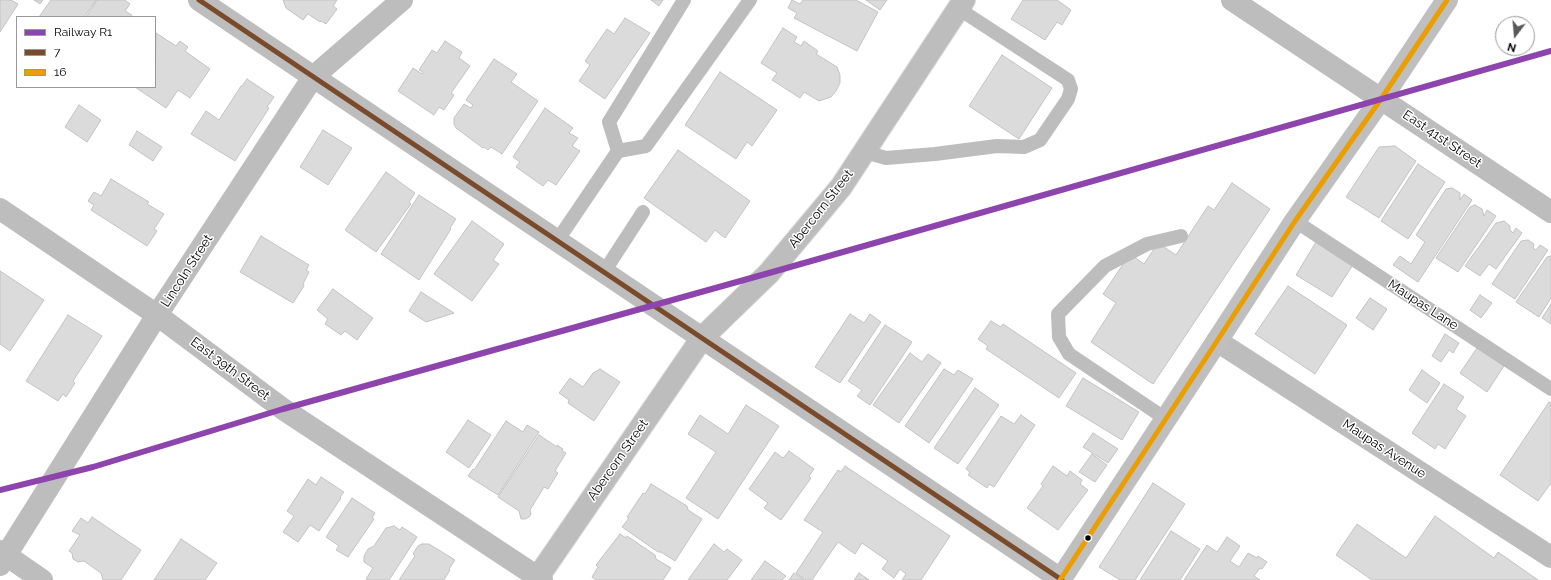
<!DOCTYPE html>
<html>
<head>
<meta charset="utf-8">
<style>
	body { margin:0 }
	#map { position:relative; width:1551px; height:580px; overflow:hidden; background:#fff; font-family:Raleway,sans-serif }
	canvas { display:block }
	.legend { position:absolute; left:16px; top:16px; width:140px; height:72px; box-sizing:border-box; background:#fff; border:1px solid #999; margin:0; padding:5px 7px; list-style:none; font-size:12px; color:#000 }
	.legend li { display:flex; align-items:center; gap:8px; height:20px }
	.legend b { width:20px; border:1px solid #999 }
	.north { position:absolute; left:1495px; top:16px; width:40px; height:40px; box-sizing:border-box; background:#fff; border:1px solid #999; border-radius:50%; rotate:196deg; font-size:11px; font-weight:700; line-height:16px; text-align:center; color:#000 }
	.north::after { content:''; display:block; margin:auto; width:14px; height:18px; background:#595959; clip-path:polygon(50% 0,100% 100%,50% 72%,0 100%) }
</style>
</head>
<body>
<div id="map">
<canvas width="1551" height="580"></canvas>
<ul class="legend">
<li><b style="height:5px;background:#8e44ad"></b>Railway R1</li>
<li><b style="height:5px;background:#7a4b2a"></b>7</li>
<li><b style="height:5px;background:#eb9e00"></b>16</li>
</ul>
<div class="north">N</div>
</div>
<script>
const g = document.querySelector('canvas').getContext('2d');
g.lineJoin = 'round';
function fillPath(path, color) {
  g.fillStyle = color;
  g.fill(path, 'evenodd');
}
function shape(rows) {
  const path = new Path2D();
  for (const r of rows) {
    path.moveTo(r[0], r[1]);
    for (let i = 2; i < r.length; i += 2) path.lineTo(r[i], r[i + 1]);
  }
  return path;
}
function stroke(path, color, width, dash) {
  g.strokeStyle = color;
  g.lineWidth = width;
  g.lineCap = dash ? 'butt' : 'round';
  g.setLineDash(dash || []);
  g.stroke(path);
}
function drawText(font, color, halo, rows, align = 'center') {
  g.font = font + ' Raleway,sans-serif';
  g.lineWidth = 3;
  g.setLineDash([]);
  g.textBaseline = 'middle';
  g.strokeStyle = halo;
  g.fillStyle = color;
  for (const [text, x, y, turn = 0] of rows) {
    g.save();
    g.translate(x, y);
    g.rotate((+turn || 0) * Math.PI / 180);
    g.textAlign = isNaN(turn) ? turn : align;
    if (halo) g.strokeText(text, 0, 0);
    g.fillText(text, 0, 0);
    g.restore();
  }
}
const building = shape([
	[0,0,11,0,18,4,0,32,0,0],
	[34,0,43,0,40,4,34,0],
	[51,0,96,0,84,17,39,17,51,0],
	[97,0,125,0,130,4,125,11,132,15,131,17,86,17,97,0],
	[283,0,337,0,333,6,337,9,326,24,321,21,320,22,308,14,303,20,286,8,283,0],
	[651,0,663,0,659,6,651,0],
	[792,0,800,4,803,0,856,0,878,12,857,51,794,18,797,13,788,8,792,0],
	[866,0,887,0,880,10,866,0],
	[1023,0,1057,0,1071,10,1062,25,1057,22,1045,40,1011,19,1023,0],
	[625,18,650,33,605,99,579,81,590,65,585,61,607,29,614,34,625,18],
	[783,28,797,37,794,42,801,46,804,41,818,51,816,54,837,67,840,75,840,83,836,91,831,97,819,101,804,92,800,98,772,80,777,73,761,63,783,28],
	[156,33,176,46,180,41,188,47,185,51,210,69,190,98,178,90,166,108,135,87,155,87,156,33],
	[445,41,462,52,459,58,470,66,451,93,454,95,444,110,439,107,434,115,398,91,413,68,422,74,423,72,419,70,432,50,437,53,445,41],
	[1002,55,1052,88,1019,139,969,106,1002,55],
	[494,59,517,74,511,82,538,101,502,154,491,147,488,150,484,147,483,148,456,128,454,124,454,118,464,104,471,108,473,105,466,100,494,59],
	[720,72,777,110,752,146,747,142,736,159,685,125,720,72],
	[247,79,274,97,267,107,269,108,235,161,191,134,206,111,219,120,241,86,242,86,247,79],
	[79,105,101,120,87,142,65,127,79,105],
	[545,108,573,128,569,133,578,138,572,146,580,151,556,185,548,180,543,186,516,167,520,162,513,157,545,108],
	[323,130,352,148,328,185,300,167,323,130],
	[137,131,162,147,153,161,129,145,137,131],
	[1395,146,1416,161,1379,218,1346,197,1379,147,1395,146],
	[678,150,750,201,725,238,715,230,706,242,644,198,678,150],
	[1418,164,1445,182,1408,239,1381,221,1418,164],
	[386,172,415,193,409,202,411,204,376,252,345,230,386,172],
	[111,179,149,202,147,204,164,214,154,229,157,231,147,246,91,210,94,205,88,201,94,192,101,196,111,179],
	[1232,183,1270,209,1153,384,1091,342,1116,303,1103,294,1130,254,1144,264,1158,243,1176,255,1208,206,1214,210,1232,183],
	[1452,188,1460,193,1460,200,1464,194,1472,200,1418,282,1393,265,1400,256,1411,264,1425,242,1416,235,1446,189,1452,188],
	[419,195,456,219,450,228,451,229,419,280,381,254,419,195],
	[1475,205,1482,209,1484,216,1487,210,1496,216,1458,272,1436,258,1470,207,1475,205],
	[472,221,504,244,493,260,499,264,472,301,434,274,472,221],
	[1504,221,1510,226,1510,230,1513,233,1516,228,1522,233,1496,269,1489,264,1480,276,1465,266,1496,223,1504,221],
	[261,236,309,265,306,270,309,272,303,284,304,286,293,303,240,272,261,236],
	[1528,240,1534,244,1533,248,1536,250,1540,245,1548,250,1515,299,1492,284,1521,241,1528,240],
	[1316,242,1353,265,1332,297,1296,275,1316,242],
	[1551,256,1551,298,1539,317,1516,302,1547,257,1551,256],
	[0,271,44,300,10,351,0,344,0,271],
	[1288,286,1347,325,1315,374,1255,334,1288,286],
	[333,289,373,318,357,340,345,331,341,335,325,324,328,319,317,310,333,289],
	[421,292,454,313,426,322,409,311,421,292],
	[1480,295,1492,303,1481,318,1470,310,1480,295],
	[1370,298,1387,309,1373,330,1356,318,1370,298],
	[1551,304,1551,324,1542,318,1551,304],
	[850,314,864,323,870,314,881,322,840,383,815,367,850,314],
	[68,315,102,336,73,381,75,383,66,397,63,394,58,401,26,381,68,315],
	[991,321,1001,327,1003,324,1076,373,1059,398,986,349,988,346,978,339,991,321],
	[885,325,912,342,870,405,857,396,862,390,848,381,885,325],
	[1445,334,1459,343,1453,353,1449,350,1441,362,1432,356,1445,334],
	[1477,348,1504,366,1487,392,1460,373,1477,348],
	[910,353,922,362,928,354,941,363,899,423,873,405,910,353],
	[600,369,620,382,594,421,568,403,569,400,559,393,570,378,583,387,593,373,600,369],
	[944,369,954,375,958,370,973,379,929,443,905,426,944,369],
	[1422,370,1440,383,1427,403,1409,390,1422,370],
	[1083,378,1139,412,1122,440,1066,406,1083,378],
	[1444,384,1464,397,1456,409,1466,416,1445,449,1438,444,1435,449,1412,433,1444,384],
	[975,388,999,405,958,464,934,448,975,388],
	[1549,402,1551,403,1551,483,1538,501,1500,475,1549,402],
	[746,405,779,426,718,519,686,498,716,452,688,434,700,415,728,434,746,405],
	[1021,415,1035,425,994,487,989,484,987,488,968,475,970,472,966,469,1001,416,1014,424,1021,415],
	[468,420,491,435,469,468,446,452,468,420],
	[506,421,523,432,527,425,539,432,498,495,468,476,473,469,474,470,506,421],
	[1093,433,1118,449,1108,463,1083,447,1093,433],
	[539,435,557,447,557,445,563,449,562,451,566,453,555,471,558,473,548,489,544,487,530,510,531,514,529,517,525,519,521,519,519,511,498,497,539,435],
	[789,451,814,469,809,476,811,478,781,520,764,508,768,503,749,489,775,452,783,458,789,451],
	[1092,454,1107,465,1095,482,1079,472,1092,454],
	[845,466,950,536,921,580,902,580,906,574,900,569,894,578,882,569,888,561,862,543,855,554,838,542,812,580,806,580,796,573,823,532,804,520,838,470,841,472,845,466],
	[1053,466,1067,476,1070,471,1082,480,1080,484,1088,490,1058,530,1027,508,1043,486,1041,484,1053,466],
	[321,477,344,492,340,497,341,498,319,531,310,525,298,542,283,532,294,516,287,511,308,479,316,485,321,477],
	[1153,483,1185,504,1135,580,1120,580,1099,567,1153,483],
	[651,484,687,506,688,510,702,519,675,561,661,552,658,552,622,527,629,518,627,517,643,493,645,494,651,484],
	[352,498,375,513,372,518,374,519,348,557,336,550,339,546,326,537,352,498],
	[1435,516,1494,558,1498,552,1538,580,1372,580,1336,555,1357,524,1406,558,1435,516],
	[92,517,141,550,121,580,103,580,101,573,84,561,78,562,73,559,72,553,69,551,80,535,72,531,81,518,88,523,92,517],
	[394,526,400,530,402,527,417,537,389,580,369,580,366,579,373,568,364,562,364,556,368,549,374,546,386,528,394,526],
	[1171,531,1200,549,1180,580,1140,580,1171,531],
	[620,534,626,538,627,536,655,555,656,559,671,568,663,580,596,580,592,577,598,567,596,565,620,534],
	[1227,537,1240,546,1230,561,1239,567,1248,553,1257,558,1258,556,1267,562,1262,569,1260,568,1254,576,1260,580,1184,580,1207,545,1217,552,1227,537],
	[181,539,217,563,205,580,154,580,181,539],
	[422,544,429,544,455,560,449,569,450,570,444,580,399,580,415,556,413,554,418,546,422,544],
	[714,544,724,552,727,549,742,560,727,580,688,580,714,544],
	[765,561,786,576,782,580,751,580,765,561],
	[794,573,804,580,789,580,794,573],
	[859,573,869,580,854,580,859,573]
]);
const lane = shape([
	[618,151,609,122,684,0],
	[865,152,886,158,935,154,997,146,1024,147,1040,140,1068,99,1071,89,1068,80,959,9],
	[1295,221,1551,389],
	[557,241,618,151,646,146,750,0],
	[604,272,643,212],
	[1166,419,1069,354,1059,337,1058,314,1105,266,1147,244,1181,236]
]);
const street = shape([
	[199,0,1062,580],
	[1232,0,1551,212],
	[0,209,157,315,283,409,542,580],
	[1217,341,1551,557],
	[0,551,42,580],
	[0,565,157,315,313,77,402,0]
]);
const secondary = shape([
	[1060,580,1217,341,1295,221,1381,99,1447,0]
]);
const primary = shape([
	[536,580,702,338,769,273,841,187,964,0]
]);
const bus1 = shape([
	[199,0,1062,580]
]);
const bus2 = shape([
	[1060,580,1217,341,1295,221,1381,99,1447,0]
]);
const rail1 = shape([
	[0,490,93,467,283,409,769,273,1551,51]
]);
const markers = [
	[1088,538,3.5,"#000"]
];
const streetNames = [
	["East 41st Street",1442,139,34],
	["Abercorn Street",821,209,-52],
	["Lincoln Street",187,271,-57],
	["Maupas Lane",1423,305,33],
	["East 39th Street",230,369,37],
	["Maupas Avenue",1384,449,33],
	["Abercorn Street",618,460,-55]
];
fillPath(building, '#dbdbdb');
stroke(building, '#c3c3c3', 1);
stroke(primary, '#dbdbdb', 24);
stroke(lane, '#bdbdbd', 14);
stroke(street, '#bdbdbd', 22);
stroke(secondary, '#bfbfbf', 22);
stroke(primary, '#bdbdbd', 22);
stroke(bus1, '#7a4b2a', 5);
stroke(bus2, '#eb9e00', 5);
stroke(rail1, '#8e44ad', 6);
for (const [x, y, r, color] of markers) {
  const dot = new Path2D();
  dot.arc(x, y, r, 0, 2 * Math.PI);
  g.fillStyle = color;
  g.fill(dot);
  stroke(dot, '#fff', 1.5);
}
drawText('13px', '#000', '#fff', streetNames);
</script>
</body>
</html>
